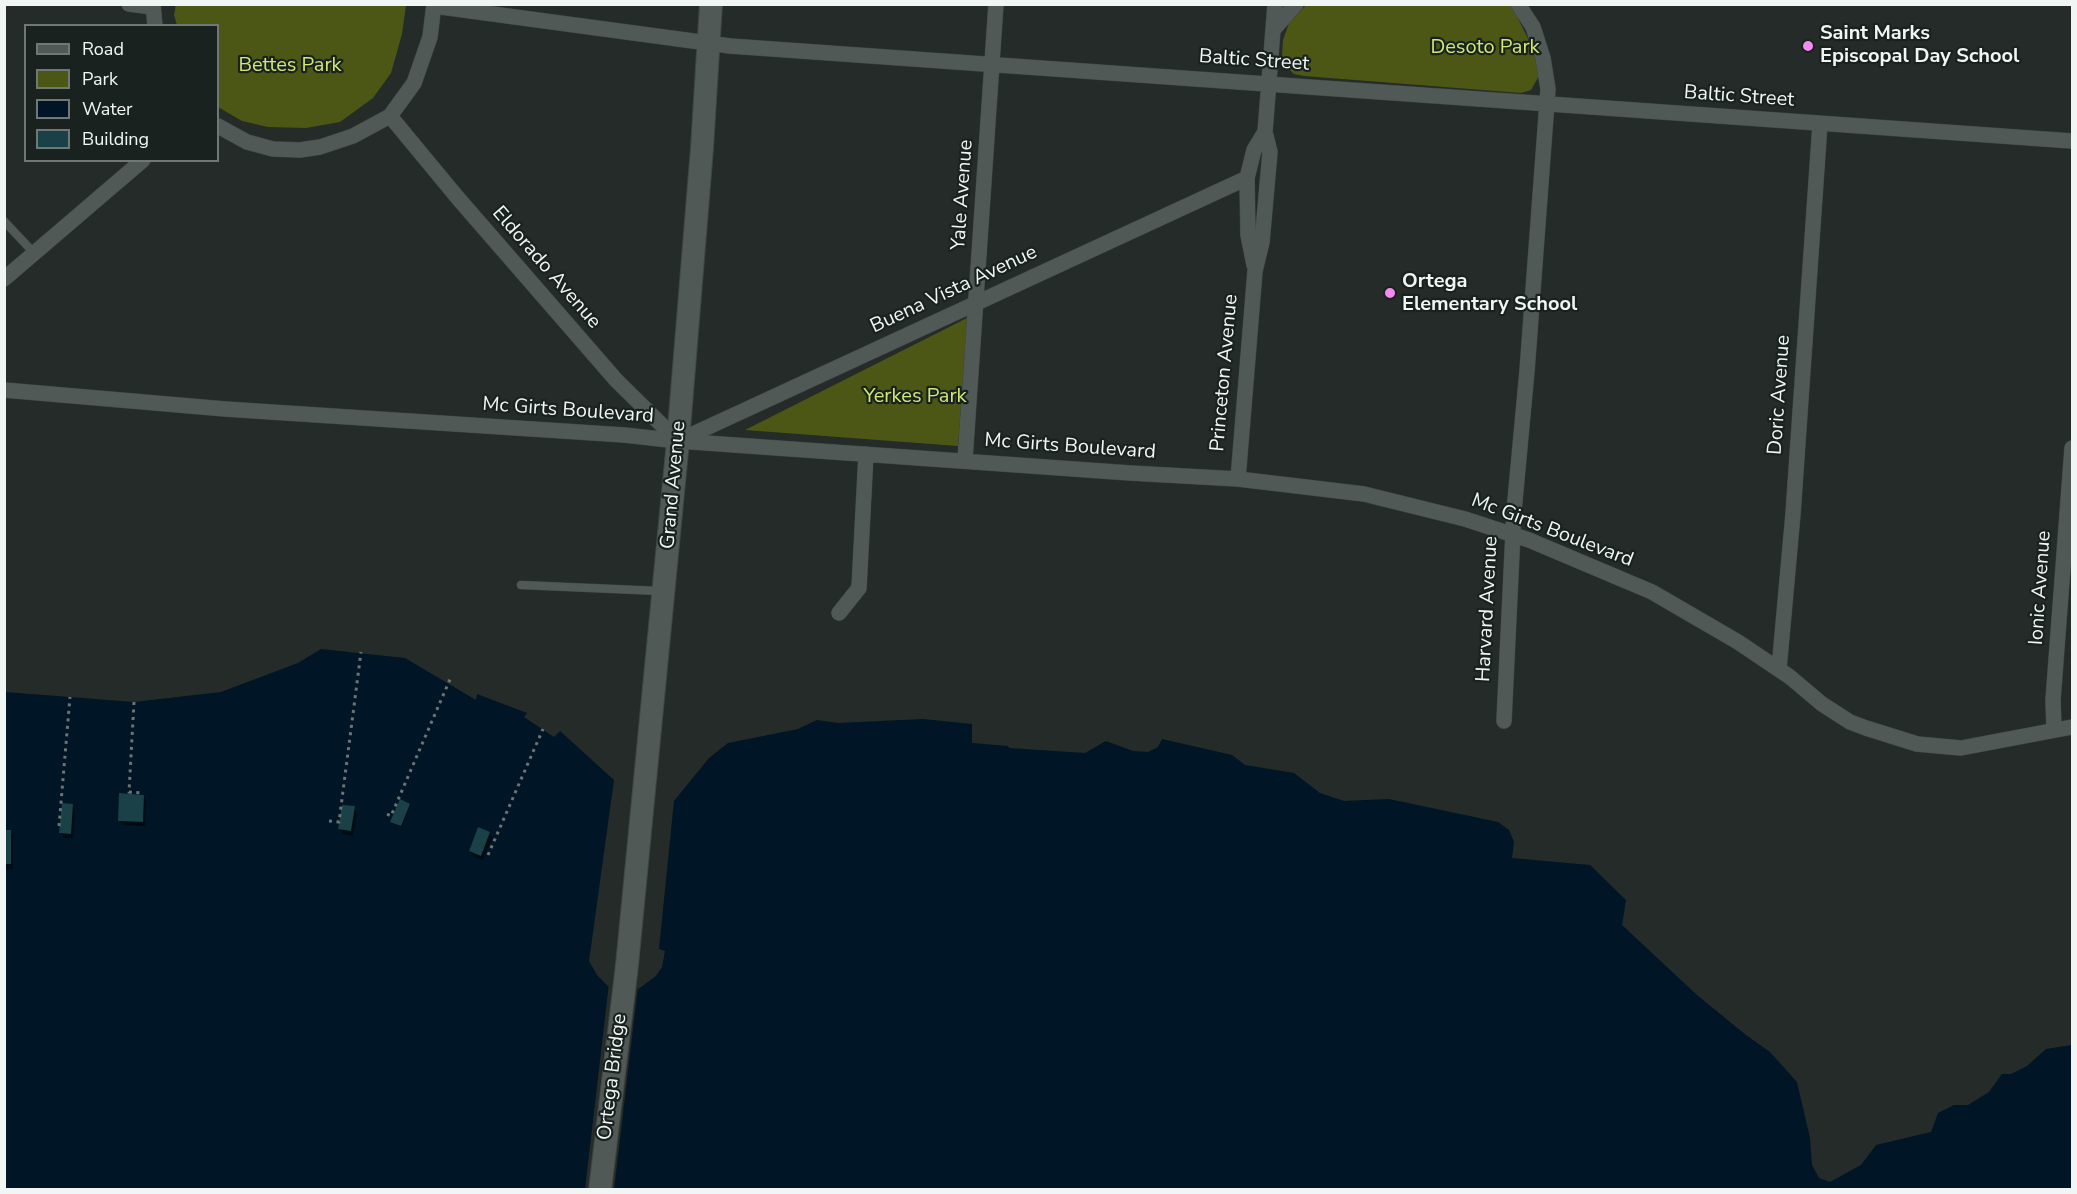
<!DOCTYPE html>
<html>
<head>
<meta charset="utf-8">
<style>
	body { margin:0 }
	#map { position:relative; width:2077px; height:1194px; overflow:hidden; background:#242b29; font-family:"Nunito Sans",sans-serif }
	canvas { display:block }
	.frame { position:absolute; inset:0; border:6px solid #f1f6f4; pointer-events:none }
	.legend { position:absolute; left:24px; top:24px; width:195px; height:138px; box-sizing:border-box; background:#1a2220; border:2px solid #707775; margin:0; padding:8px 10px; list-style:none; font-size:18px; color:#f1f6f4 }
	.legend li { display:flex; align-items:center; gap:12px; height:30px }
	.legend b { width:30px; border:2px solid #707775 }
</style>
</head>
<body>
<div id="map">
<canvas width="2077" height="1194"></canvas>
<div class="frame"></div>
<ul class="legend">
<li><b style="height:8px;background:#515957"></b>Road</li>
<li><b style="height:16px;background:#4c5715"></b>Park</li>
<li><b style="height:16px;background:#001525"></b>Water</li>
<li><b style="height:16px;background:#194147"></b>Building</li>
</ul>
</div>
<script>
const g = document.querySelector('canvas').getContext('2d');
g.lineJoin = 'round';
function fillPath(path, color) {
  g.fillStyle = color;
  g.fill(path, 'evenodd');
}
function shape(rows) {
  const path = new Path2D();
  for (const r of rows) {
    path.moveTo(r[0], r[1]);
    for (let i = 2; i < r.length; i += 2) path.lineTo(r[i], r[i + 1]);
  }
  return path;
}
function stroke(path, color, width, dash) {
  g.strokeStyle = color;
  g.lineWidth = width;
  g.lineCap = dash ? 'butt' : 'round';
  g.setLineDash(dash || []);
  g.stroke(path);
}
function drawText(font, color, halo, rows, align = 'center') {
  g.font = font + ' "Nunito Sans",sans-serif';
  g.lineWidth = 4.5;
  g.setLineDash([]);
  g.textBaseline = 'middle';
  g.strokeStyle = halo;
  g.fillStyle = color;
  for (const [text, x, y, turn = 0] of rows) {
    g.save();
    g.translate(x, y);
    g.rotate((+turn || 0) * Math.PI / 180);
    g.textAlign = isNaN(turn) ? turn : align;
    if (halo) g.strokeText(text, 0, 0);
    g.fillText(text, 0, 0);
    g.restore();
  }
}
const green = shape([
	[176,4,406,4,406,5,402,34,391,73,373,98,340,122,306,128,268,127,242,121,218,107,218,26,177,25,174,15],
	[1509,4,1517,16,1532,47,1540,74,1531,90,1521,93,1304,76,1294,74,1284,65,1282,56,1283,40,1289,23,1306,5],
	[969,317,958,446,745,430]
]);
const water = shape([
	[321,649,405,658,476,700,477,694,527,713,524,717,554,737,560,731,614,780,589,961,597,975,608,986,637,990,656,976,662,967,665,951,659,949,674,801,709,758,728,743,798,729,817,720,838,723,923,719,972,724,972,743,1008,746,1009,748,1085,753,1106,741,1133,751,1148,752,1158,747,1162,739,1232,755,1245,765,1294,773,1320,793,1344,801,1389,799,1498,822,1509,830,1514,842,1512,858,1590,865,1626,900,1622,925,1697,995,1746,1035,1770,1052,1797,1082,1810,1138,1812,1165,1819,1178,1830,1182,1861,1165,1876,1145,1931,1132,1938,1113,1954,1105,1968,1105,1989,1092,2002,1074,2011,1074,2027,1066,2046,1049,2072,1045,2072,1189,5,1190,5,692,134,702,221,692,298,663]
]);
const pier = shape([
	[609,983,638,986,614,1190,585,1189]
]);
const shadow = shape([
	[144,796,146,801,145,826,122,825,119,820],
	[72,805,75,810,73,838,64,838,61,833],
	[409,805,410,807,402,827,393,823,392,822],
	[354,808,357,813,353,836,343,834,340,829],
	[4,831,10,831,13,836,13,869,4,869],
	[489,833,492,838,483,860,473,856,470,851]
]);
const building = shape([
	[119,793,144,795,143,822,118,821],
	[400,799,410,804,401,826,390,822],
	[62,803,73,804,71,834,59,833],
	[342,805,355,806,351,831,338,829],
	[478,827,490,832,481,856,469,851],
	[4,830,11,830,11,864,4,864]
]);
const path = shape([
	[134,702,129,792,142,793],
	[387,814,391,816,451,677],
	[329,821,339,822,361,652],
	[59,826,70,697],
	[488,855,543,729]
]);
const service = shape([
	[4,221,34,253],
	[521,585,660,591]
]);
const minor = shape([
	[129,4,152,7],
	[153,4,155,26],
	[434,6,730,46,2072,141],
	[1273,30,1296,4],
	[390,116,457,197,616,380,678,441,1247,178],
	[218,126,247,142,273,149,300,150,320,147,353,136,390,116,414,83,430,37,434,4],
	[1254,265,1248,235,1247,178,1254,150,1265,132],
	[4,279,143,160],
	[4,390,225,409,624,435,678,441,1130,473,1238,479,1364,494,1465,519,1529,540,1652,592,1738,642,1790,677,1822,704,1850,722,1866,728,1917,744,1961,748,2072,727],
	[965,460,996,4],
	[1238,479,1255,271,1262,242,1270,152,1265,132,1275,4],
	[839,613,859,588,866,454],
	[1779,669,1793,514,1820,124],
	[1504,721,1514,511,1527,371,1548,89,1543,58,1533,27,1518,4],
	[2054,730,2053,700,2072,448]
]);
const secondary = shape([
	[600,1190,627,965,678,441,702,148,711,4]
]);
const markers = [
	[1808,46,6,"#f28af2"],
	[1390,293,6,"#f28af2"]
];
const poiNames = [
	["Saint Marks",1820,34],
	["Episcopal Day School",1820,57],
	["Ortega",1402,282],
	["Elementary School",1402,305]
];
const parkNames = [
	["Desoto Park",1485,48],
	["Bettes Park",290,66],
	["Yerkes Park",915,397]
];
const streetNames = [
	["Baltic Street",1254,61,4],
	["Baltic Street",1739,97,4],
	["Yale Avenue",963,195,-86],
	["Eldorado Avenue",546,268,49],
	["Buena Vista Avenue",954,290,-25],
	["Princeton Avenue",1225,373,-85],
	["Doric Avenue",1780,395,-86],
	["Mc Girts Boulevard",568,411,4],
	["Mc Girts Boulevard",1070,447,4],
	["Grand Avenue",674,485,-85],
	["Mc Girts Boulevard",1552,531,21],
	["Ionic Avenue",2041,588,-86],
	["Harvard Avenue",1488,609,-87],
	["Ortega Bridge",613,1077,-83]
];
fillPath(green, '#4c5715');
fillPath(water, '#001525');
fillPath(pier, '#242b29');
fillPath(shadow, '#0007');
fillPath(building, '#194147');
stroke(service, '#3f4644', 9);
stroke(minor, '#3f4644', 16);
stroke(secondary, '#3f4644', 24);
stroke(path, '#6e7472', 3, [3, 4.5]);
stroke(service, '#515957', 8);
stroke(minor, '#515957', 15);
stroke(secondary, '#515957', 22);
for (const [x, y, r, color] of markers) {
  const dot = new Path2D();
  dot.arc(x, y, r, 0, 2 * Math.PI);
  g.fillStyle = color;
  g.fill(dot);
  stroke(dot, '#1a2220', 2);
}
drawText('bold 20px', '#f1f6f4', '#1a2220', poiNames, 'left');
drawText('20px', '#d1e874', '#1a2220', parkNames);
drawText('20px', '#f1f6f4', '#1a2220', streetNames);
</script>
</body>
</html>
